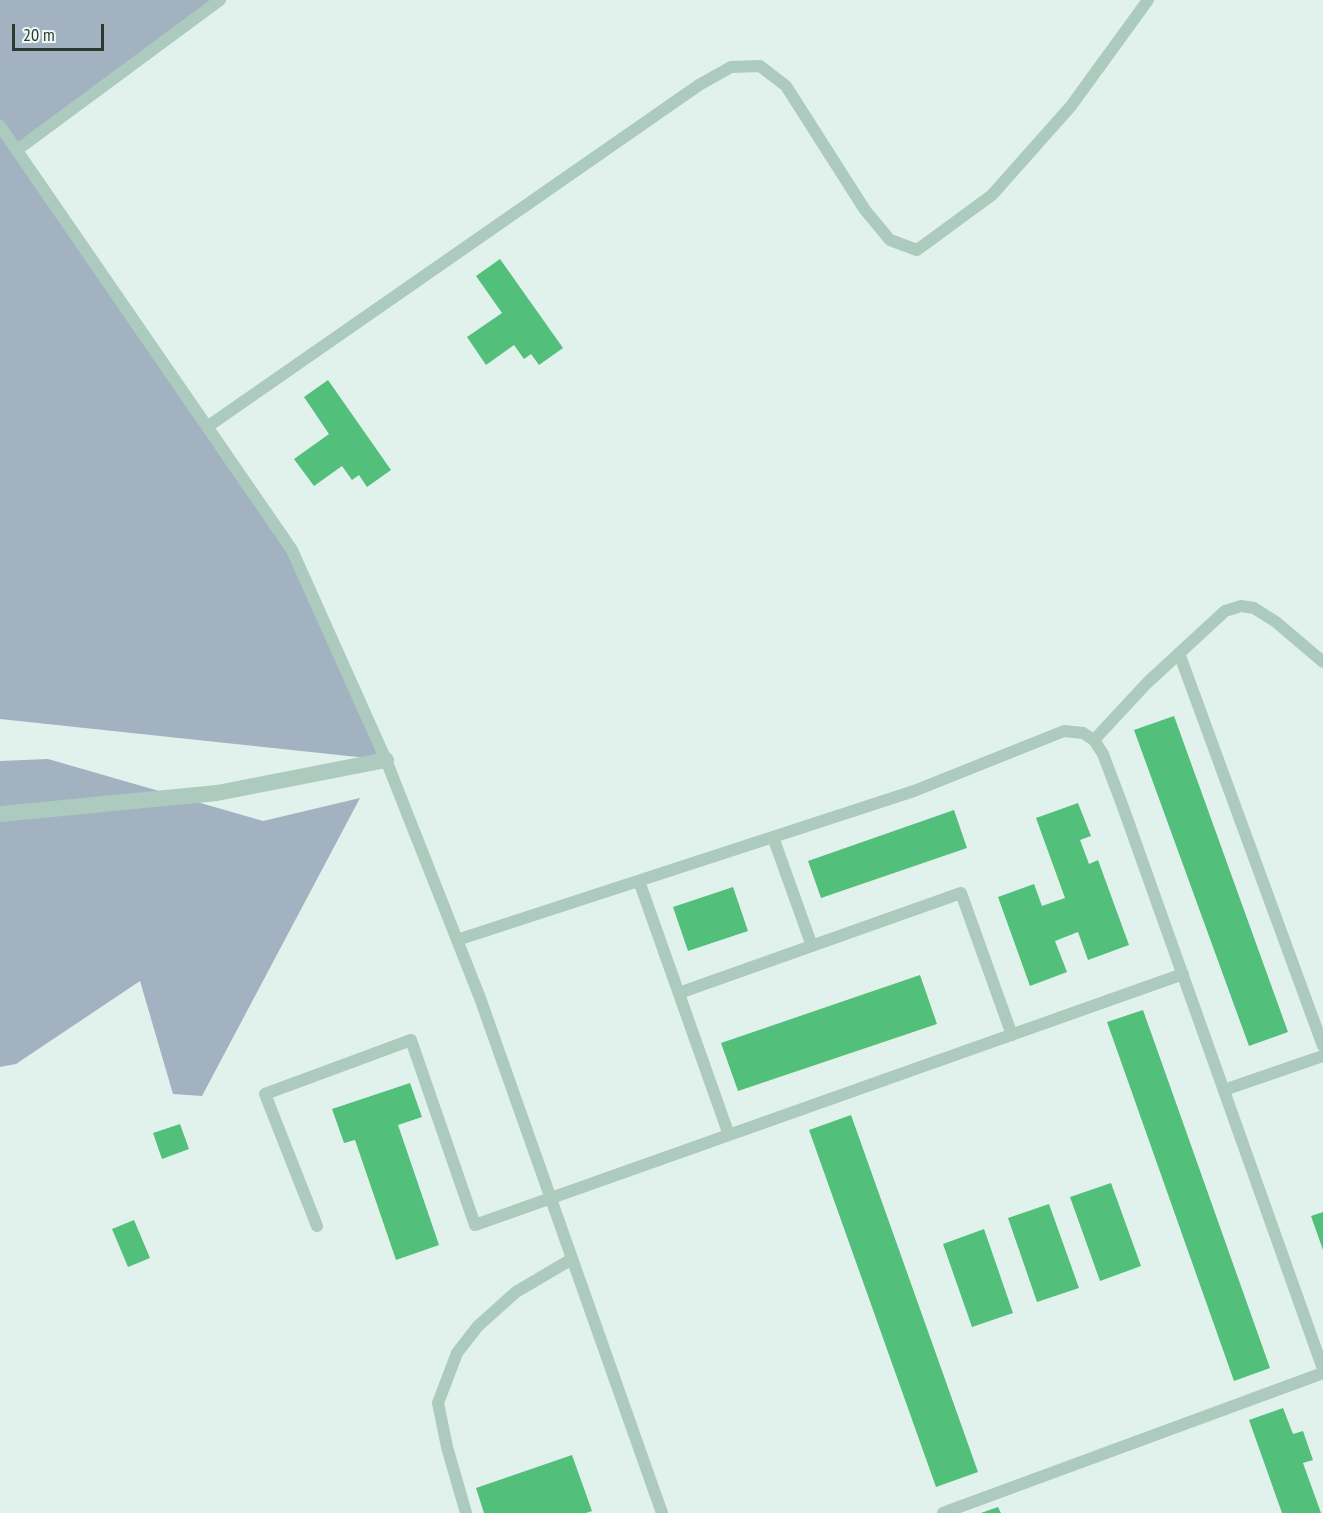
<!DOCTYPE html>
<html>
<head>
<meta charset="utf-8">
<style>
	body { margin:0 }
	#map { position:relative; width:1323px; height:1513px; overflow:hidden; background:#e1f2ec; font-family:"PT Sans Narrow",sans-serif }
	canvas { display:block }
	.scale { position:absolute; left:12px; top:24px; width:92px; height:27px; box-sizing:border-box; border:3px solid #2b3931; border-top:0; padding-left:8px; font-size:18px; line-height:21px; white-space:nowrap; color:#2b3931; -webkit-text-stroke:4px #eefaf6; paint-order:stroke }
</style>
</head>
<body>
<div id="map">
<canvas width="1323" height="1513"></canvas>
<div class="scale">20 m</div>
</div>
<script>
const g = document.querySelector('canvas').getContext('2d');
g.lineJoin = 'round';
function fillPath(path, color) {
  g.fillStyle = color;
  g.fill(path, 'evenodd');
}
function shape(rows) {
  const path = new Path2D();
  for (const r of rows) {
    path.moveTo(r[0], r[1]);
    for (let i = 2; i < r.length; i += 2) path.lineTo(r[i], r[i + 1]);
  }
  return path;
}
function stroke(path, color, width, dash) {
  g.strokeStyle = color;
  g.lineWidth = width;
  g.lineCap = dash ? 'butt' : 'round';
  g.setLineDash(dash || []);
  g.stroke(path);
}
const green = shape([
	[0,0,220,0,17,151,292,550,386,760,0,719],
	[48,759,263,821,360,798,202,1096,173,1094,140,981,16,1064,0,1067,0,761]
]);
const building = shape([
	[500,259,563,348,539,365,531,354,524,359,514,345,486,365,467,337,502,313,476,276],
	[328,380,391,470,367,487,359,475,352,480,342,466,314,486,294,459,329,434,304,397],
	[1174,716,1288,1032,1249,1046,1134,730],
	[1078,803,1091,836,1080,840,1089,864,1098,860,1129,945,1088,960,1078,932,1055,941,1067,972,1030,986,998,897,1034,884,1042,906,1065,898,1036,818],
	[954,810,967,848,821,898,808,861],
	[733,887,748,931,688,951,673,907],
	[920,975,937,1024,738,1091,721,1043],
	[1143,1010,1270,1368,1234,1381,1107,1022],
	[410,1083,422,1117,398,1125,439,1245,396,1260,355,1140,344,1143,332,1109],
	[851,1115,978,1472,936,1487,809,1130],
	[180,1124,189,1149,162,1159,153,1133],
	[1111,1183,1141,1266,1100,1281,1070,1197],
	[1049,1204,1079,1288,1037,1302,1008,1218],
	[1323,1212,1323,1250,1311,1216],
	[134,1220,150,1258,128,1267,112,1229],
	[984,1229,1013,1313,972,1327,943,1244],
	[1283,1408,1293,1434,1303,1431,1313,1460,1303,1463,1321,1513,1282,1513,1249,1420],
	[572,1455,592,1511,586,1513,484,1513,476,1488],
	[998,1507,1001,1513,981,1513]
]);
const service = shape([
	[0,126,292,550,386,760,480,998,662,1513],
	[17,150,220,0],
	[207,427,699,85,731,67,760,66,786,86,865,210,890,240,917,250,992,195,1071,106,1148,0],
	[1179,653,1323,1046],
	[1094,740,1147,683,1225,611,1241,606,1254,608,1276,622,1323,662],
	[773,837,812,946],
	[639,881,729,1135],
	[457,940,914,791,1064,731,1083,733,1094,740,1103,754,1123,807,1323,1369],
	[679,993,961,893,1012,1035],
	[1224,1090,1323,1056],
	[317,1226,265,1094,411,1040,475,1225,1183,974],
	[466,1513,447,1447,438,1403,457,1353,478,1326,516,1292,572,1259],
	[943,1513,1323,1373]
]);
const minor = shape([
	[0,814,217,793,386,760]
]);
fillPath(green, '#a2b2c1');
fillPath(building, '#52bf7a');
stroke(service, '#adcabe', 12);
stroke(minor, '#adcabe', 16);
</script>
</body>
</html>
